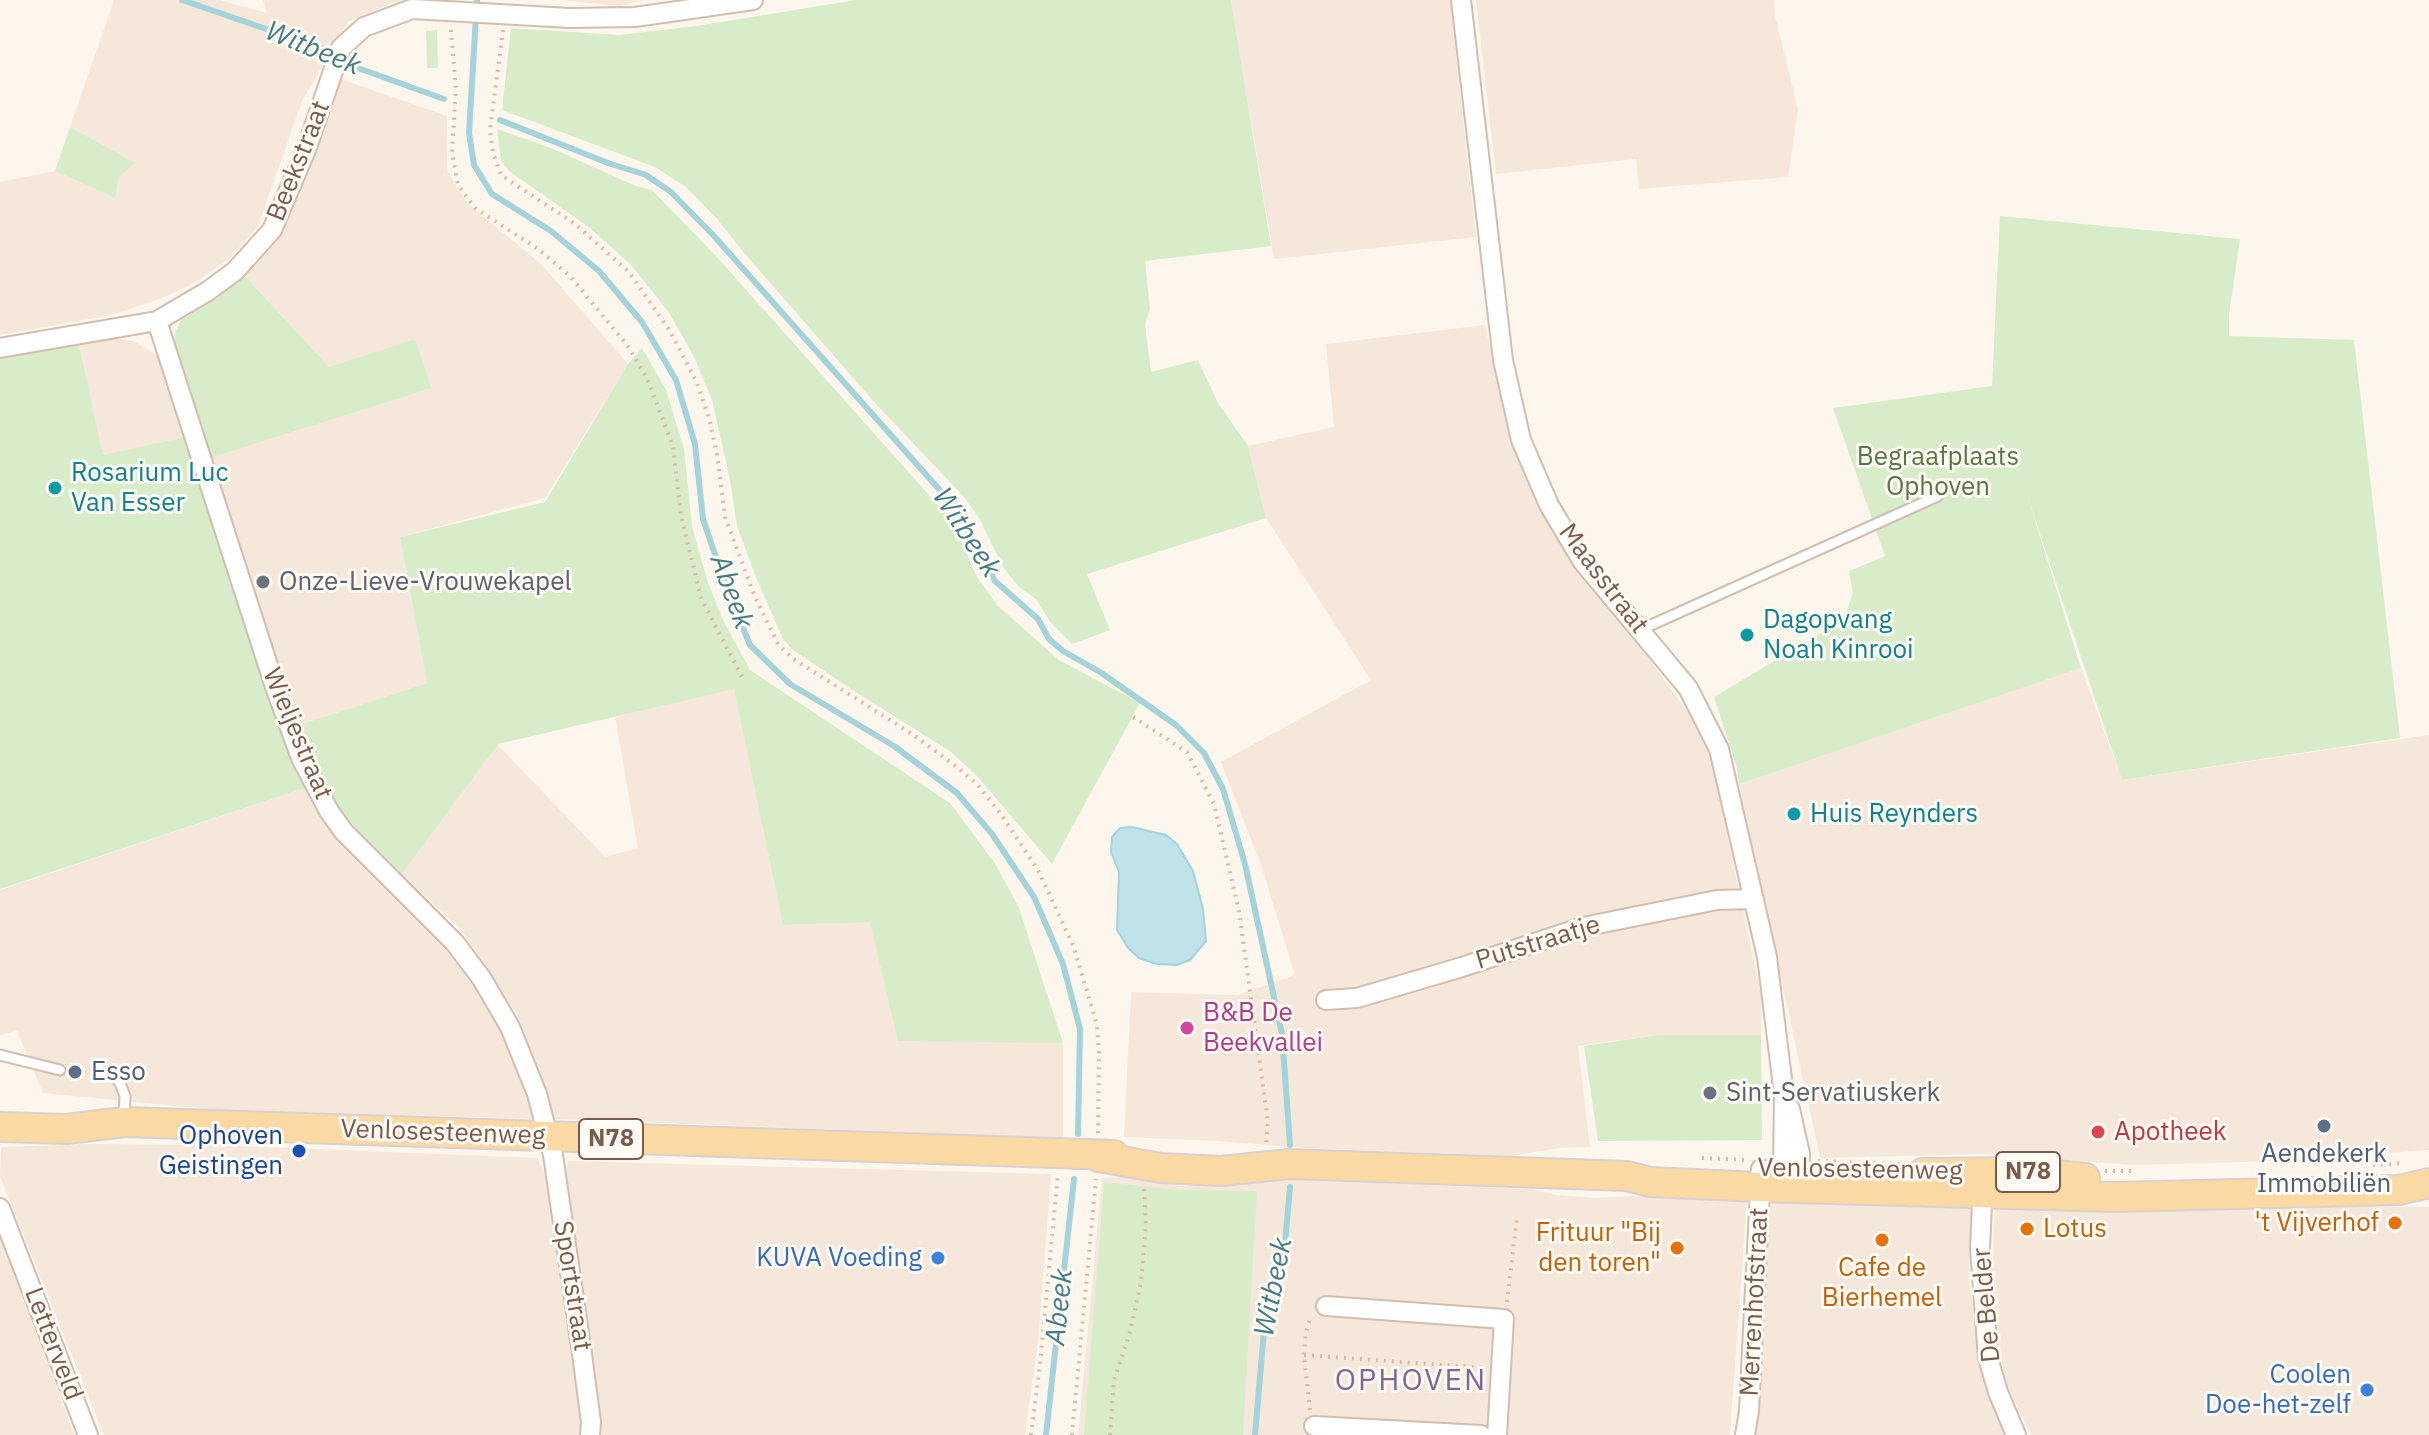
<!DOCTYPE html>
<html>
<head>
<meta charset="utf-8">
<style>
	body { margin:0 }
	canvas { display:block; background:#fdf6ec }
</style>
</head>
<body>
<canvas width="2429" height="1435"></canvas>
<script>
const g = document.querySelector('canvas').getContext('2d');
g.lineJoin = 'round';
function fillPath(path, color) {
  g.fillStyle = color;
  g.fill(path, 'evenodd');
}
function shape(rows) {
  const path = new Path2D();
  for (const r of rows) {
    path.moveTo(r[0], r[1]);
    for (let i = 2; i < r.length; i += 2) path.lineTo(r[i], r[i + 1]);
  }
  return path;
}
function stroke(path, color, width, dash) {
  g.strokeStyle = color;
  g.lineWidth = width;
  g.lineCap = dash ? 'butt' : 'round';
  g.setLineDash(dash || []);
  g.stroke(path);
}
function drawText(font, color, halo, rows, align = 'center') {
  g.font = font + ' "IBM Plex Sans",sans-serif';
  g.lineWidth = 6;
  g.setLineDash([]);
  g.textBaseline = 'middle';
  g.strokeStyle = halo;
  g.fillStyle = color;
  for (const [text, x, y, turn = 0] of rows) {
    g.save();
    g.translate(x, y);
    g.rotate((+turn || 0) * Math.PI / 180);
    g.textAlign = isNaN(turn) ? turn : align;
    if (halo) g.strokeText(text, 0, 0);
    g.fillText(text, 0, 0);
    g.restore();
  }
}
const residential = shape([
	[114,0,220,0,267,13,263,0,415,0,394,2,348,22,302,101,258,226,230,258,196,282,165,297,112,315,0,335,0,182,55,171,115,198,119,177,134,163,70,127],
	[561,0,645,0,619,6],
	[1231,0,1450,0,1476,237,1274,259],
	[1476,0,1774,0,1775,16,1798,109,1788,177,1639,189,1636,159,1496,174],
	[338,78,447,116,447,170,466,202,541,264,628,364,545,498,400,537,427,683,299,725,210,458,432,388,415,339,329,367,242,273],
	[1485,325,1505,421,1542,512,1701,731,1714,771,1761,996,1761,1035,1658,1035,1578,1046,1590,1147,1559,1148,1511,1156,1306,1148,1217,1141,1124,1137,1131,992,1238,995,1295,975,1261,865,1221,762,1371,680,1266,518,1248,446,1334,427,1326,344],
	[112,338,133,341,159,356,186,437,103,456,78,340],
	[2081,668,2122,780,2429,735,2429,1150,2277,1161,2133,1165,1984,1154,1820,1158,1739,784],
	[734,688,783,925,870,921,994,1041,1063,1043,1063,1138,552,1119,543,1085,519,1018,461,929,401,875,497,744,605,857,638,848,615,717],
	[305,788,343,844,450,951,503,1027,533,1119,207,1109,43,1093,17,1031,0,1035,0,890],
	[88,1144,218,1145,537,1158,548,1182,583,1423,582,1435,104,1435,0,1176,1,1147],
	[568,1161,1051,1174,1038,1342,1025,1435,599,1435,565,1180],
	[1122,1177,1180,1186,1294,1180,1532,1189,1556,1195,1597,1198,1648,1195,1747,1200,1730,1435,1078,1435,1102,1178],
	[1766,1201,1971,1208,1969,1276,1978,1356,1987,1393,2005,1435,1754,1435,1757,1421,1765,1278],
	[2278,1206,2429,1207,2429,1435,2031,1435,2007,1385,1999,1353,1992,1274,1995,1209],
	[0,1229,74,1435,0,1435]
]);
const green = shape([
	[856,0,1231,0,1271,246,1145,261,1150,309,1145,325,1151,372,1198,360,1218,403,1248,446,1266,518,1087,574,1110,630,1072,644,1050,622,1036,599,1019,587,1003,567,979,518,964,497,875,403,745,254,717,219,686,187,655,167,502,110,511,28,619,35,696,26],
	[437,30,438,68,427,68,426,31],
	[70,127,135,163,119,177,115,198,55,171],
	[497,129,551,148,636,186,652,190,716,256,945,513,955,527,977,577,998,606,1059,660,1140,703,1052,864,977,776,951,752,854,691,793,650,783,639,755,575,737,526,730,480,712,400,693,355,670,314,632,266,590,228,509,171,501,161],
	[2000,216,2240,239,2229,314,2229,336,2354,340,2400,738,2122,780,2026,492,2081,668,1739,784,1737,768,1714,697,1843,620,1853,593,1849,571,1885,556,1833,408,1992,386],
	[242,273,329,367,415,339,432,388,210,458,174,349,175,332,181,320,218,298],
	[78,340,103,455,186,437,233,568,264,689,305,788,0,889,0,354],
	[642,348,666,390,684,449,692,526,707,580,723,620,750,670,950,803,996,865,1019,908,1063,1043,898,1041,870,922,783,925,734,689,498,744,401,875,360,834,323,785,299,725,427,683,400,537,545,502,628,364],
	[1658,1035,1761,1035,1762,1140,1598,1141,1584,1046],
	[1104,1182,1178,1190,1257,1191,1243,1435,1084,1435]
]);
const water = shape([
	[1132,827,1166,835,1177,844,1193,871,1203,909,1206,941,1190,960,1176,965,1157,964,1139,958,1128,948,1117,930,1119,872,1111,852,1112,837,1120,828,1132,827]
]);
const stream = shape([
	[182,0,327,50,344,63,444,99],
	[477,0,469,133,474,165,492,194,551,231,599,271,642,322,676,380,695,444,703,519,725,584,750,645,790,684,894,746,957,793,992,834,1034,897,1063,964,1080,1029,1078,1134],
	[500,120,608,163,646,175,671,192,714,236,954,506,995,581,1038,619,1049,639,1063,651,1100,672,1176,725,1204,753,1223,789,1245,864,1282,1034,1290,1145],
	[1046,1435,1074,1179],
	[1255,1435,1267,1296,1285,1243,1290,1187]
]);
const path = shape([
	[451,30,456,89,452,152,458,185,475,208,538,249,570,276,627,345,647,378,673,446,681,516,701,598,742,677],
	[503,30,490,130,493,153,501,175,575,224,629,272,670,331,697,383,709,418,717,454,725,517,755,597,778,644,792,658,912,734,958,768,977,784,1000,813,1038,870,1073,945,1097,1025,1099,1053,1098,1134],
	[1133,717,1187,752,1214,804,1239,911,1268,1122,1266,1144],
	[1702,1158,1745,1160],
	[1818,1161,1901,1164],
	[2373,1165,2404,1163],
	[2105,1171,2132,1171],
	[1507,1302,1517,1217],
	[1304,1355,1485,1368],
	[1310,1410,1304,1355,1306,1332,1311,1316],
	[1031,1435,1040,1364,1058,1174],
	[1072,1435,1096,1179],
	[1110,1435,1114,1380,1130,1332,1141,1282,1146,1225,1144,1187]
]);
const lane = shape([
	[1640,630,1938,496],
	[0,1055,60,1070],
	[97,1069,114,1075,120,1083,125,1096,124,1119]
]);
const street = shape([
	[1461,0,1503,360,1521,440,1549,505,1583,562,1688,688,1719,749,1767,957,1784,1095,1783,1169,1790,1188],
	[157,321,275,687,301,758,329,811,344,832,455,943,482,979,510,1027,537,1094,553,1155,582,1354,591,1422,590,1435],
	[0,348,157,321,208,291,235,271,272,230,306,150,341,48,364,27,412,9,569,18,635,17,753,0],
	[1326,1000,1357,998,1462,967,1583,927,1717,900,1754,899],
	[1790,1109,1800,1154,1799,1170,1790,1188],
	[1983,1183,1980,1248,1988,1358,1998,1392,2016,1435],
	[0,1208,88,1435],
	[1326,1306,1504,1319,1497,1435],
	[1314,1426,1481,1435],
	[1745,1435,1749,1411,1761,1169]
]);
const primary = shape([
	[0,1127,67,1129,124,1122,1114,1155],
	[1098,1157,1161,1168,1221,1171,1289,1164,1627,1176,1650,1182,1760,1187,2116,1197,2399,1190,2429,1183],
	[1923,1173,2027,1172,2085,1178]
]);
const markers = [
	[55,488,8,"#0f9aa8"],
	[263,582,8,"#6b7280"],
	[1747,635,8,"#0f9aa8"],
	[1794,814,8,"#0f9aa8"],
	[1187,1028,8,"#d1479c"],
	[75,1072,8,"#5c6f8a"],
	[1710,1093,8,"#6b7280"],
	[2324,1126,8,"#5c6f8a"],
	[2098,1132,8,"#e0444e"],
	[299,1151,8,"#1a4fb4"],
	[2395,1223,8,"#e8710a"],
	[2027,1229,8,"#e8710a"],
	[1882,1240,8,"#e8710a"],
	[1677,1248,8,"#e8710a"],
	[938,1258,8,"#3f7fe0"],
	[2367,1390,8,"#3f7fe0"]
];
const shields = [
	[611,1139,64],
	[2028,1172,64]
];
const shieldNames = [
	["N78",611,1139],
	["N78",2028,1172]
];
const streetNames = [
	["Beekstraat",299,161,-68],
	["Maasstraat",1603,579,53],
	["Wieljestraat",297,734,67],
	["Putstraatje",1538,943,-17],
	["Venlosesteenweg",443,1133,2],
	["Venlosesteenweg",1860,1170,1],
	["Sportstraat",572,1286,81],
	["Merrenhofstraat",1755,1302,-87],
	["De Belder",1987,1305,-95],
	["Letterveld",53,1344,69]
];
const parkNames = [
	["Begraafplaats",1938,457],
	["Ophoven",1938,487]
];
const cultureNames = [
	["Rosarium Luc",71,473],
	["Van Esser",71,503],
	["Dagopvang",1763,620],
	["Noah Kinrooi",1763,650],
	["Huis Reynders",1810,814]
];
const worshipNames = [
	["Onze-Lieve-Vrouwekapel",279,582],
	["Sint-Servatiuskerk",1726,1093]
];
const hotelNames = [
	["B&B De",1203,1013],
	["Beekvallei",1203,1043]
];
const serviceNames = [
	["Esso",91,1072],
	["Aendekerk",2324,1154,"center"],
	["Immobiliën",2324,1184,"center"]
];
const healthNames = [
	["Apotheek",2114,1132]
];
const transitNames = [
	["Ophoven",283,1136],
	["Geistingen",283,1166]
];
const foodNames = [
	["'t Vijverhof",2379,1223],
	["Lotus",2043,1229,"left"],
	["Frituur \"Bij",1661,1233],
	["den toren\"",1661,1263],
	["Cafe de",1882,1268,"center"],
	["Bierhemel",1882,1298,"center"]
];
const shopNames = [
	["KUVA Voeding",922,1258],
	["Coolen",2351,1375],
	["Doe-het-zelf",2351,1405]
];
const waterNames = [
	["Witbeek",313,49,22],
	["Witbeek",966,533,57],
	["Abeek",731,592,70],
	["Witbeek",1274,1287,-79],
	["Abeek",1060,1307,-84]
];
const quarterNames = [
	["OPHOVEN",1411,1381]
];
fillPath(residential, '#f5e8da');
fillPath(green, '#d8ecc9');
fillPath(water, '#bfe3e8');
stroke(water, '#a5d3da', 2);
stroke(stream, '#a5d3da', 6);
stroke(lane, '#d1beb0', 13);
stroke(street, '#d1beb0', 22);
stroke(primary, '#dad1cd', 32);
stroke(path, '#d9b8a5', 4, [2, 6]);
stroke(lane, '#fff', 9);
stroke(street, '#fff', 18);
stroke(primary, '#fbd9a5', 28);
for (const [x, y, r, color] of markers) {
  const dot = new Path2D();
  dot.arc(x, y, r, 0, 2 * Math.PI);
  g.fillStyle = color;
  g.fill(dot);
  stroke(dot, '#fffaf3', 3);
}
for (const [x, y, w] of shields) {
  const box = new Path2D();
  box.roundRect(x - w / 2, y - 20, w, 40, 6);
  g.fillStyle = '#fffaf3';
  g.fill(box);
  stroke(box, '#7a5c4d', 2);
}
drawText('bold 24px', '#7a5c4d', null, shieldNames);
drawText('26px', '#7a5c4d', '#fffaf3', streetNames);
drawText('26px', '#537a41', '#fffaf3', parkNames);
drawText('26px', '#0d838f', '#fffaf3', cultureNames, 'left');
drawText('26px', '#5b616d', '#fffaf3', worshipNames, 'left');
drawText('26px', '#b23c85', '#fffaf3', hotelNames, 'left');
drawText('26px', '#4e5e75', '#fffaf3', serviceNames, 'left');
drawText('26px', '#be3a42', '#fffaf3', healthNames, 'left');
drawText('26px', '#164399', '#fffaf3', transitNames, 'right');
drawText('26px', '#c56008', '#fffaf3', foodNames, 'right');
drawText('26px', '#366cbe', '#fffaf3', shopNames, 'right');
drawText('italic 28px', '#437c86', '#fffaf3', waterNames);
g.letterSpacing = '2px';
drawText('30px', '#846695', '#fffaf3', quarterNames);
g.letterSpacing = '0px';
</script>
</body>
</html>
